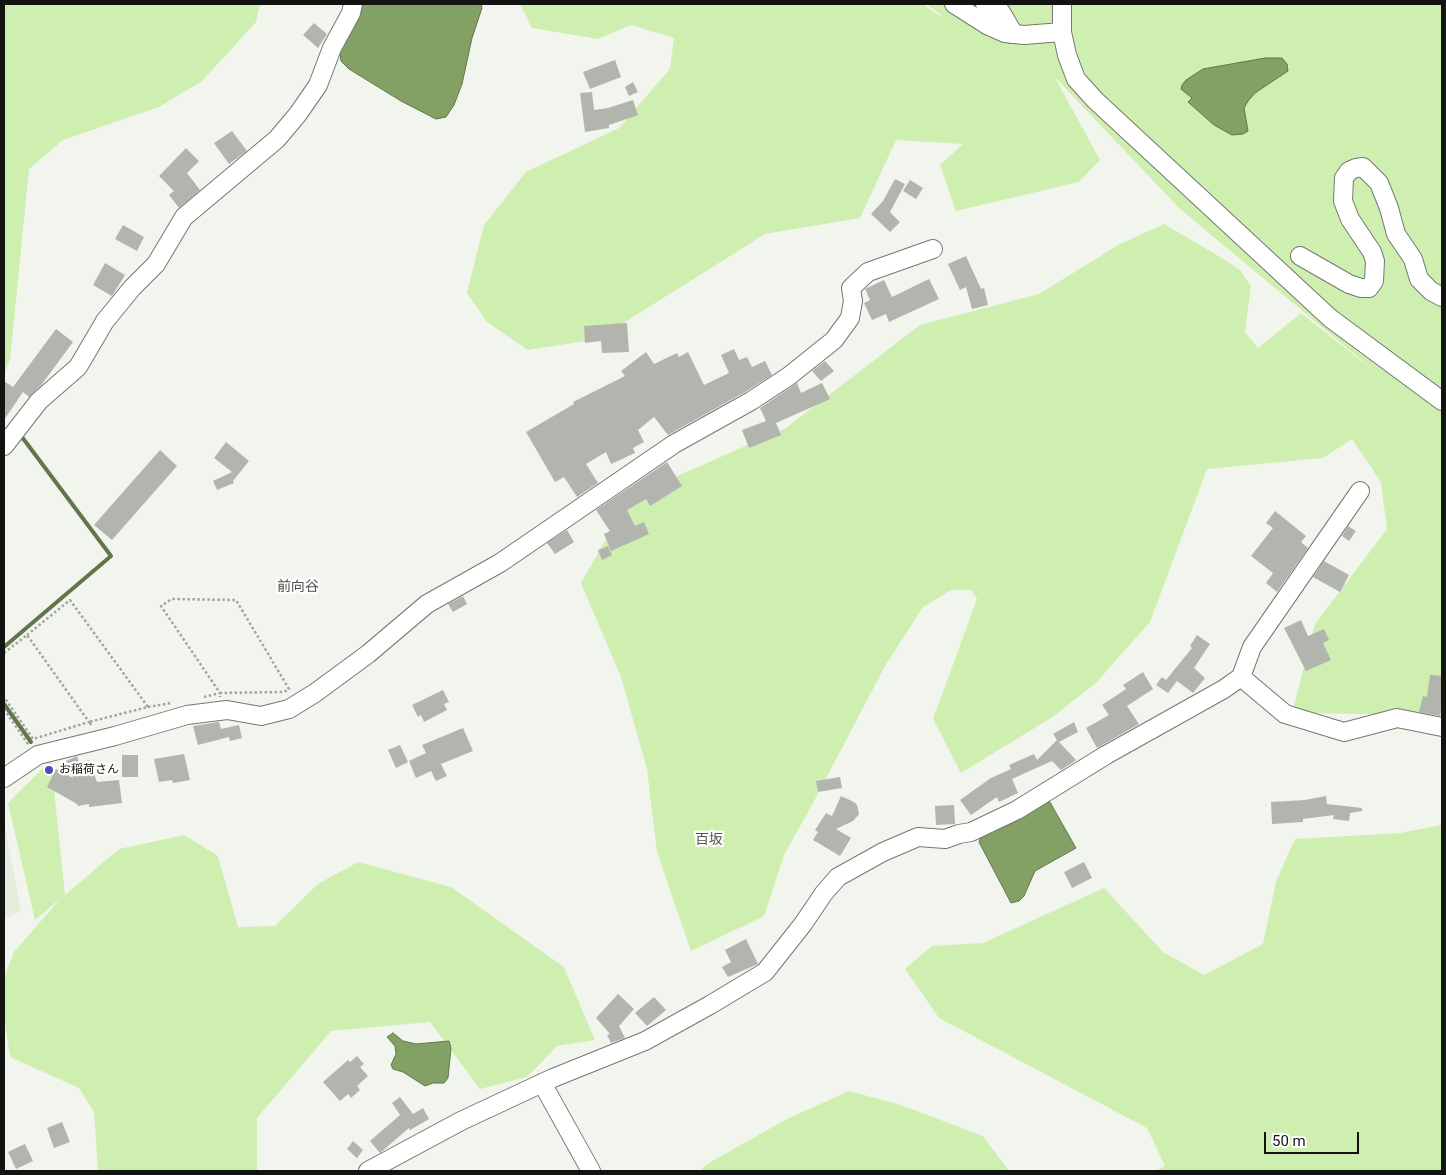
<!DOCTYPE html>
<html>
<head>
<meta charset="utf-8">
<style>
	body { margin:0 }
	#map { position:relative; width:1446px; height:1175px; overflow:hidden; background:#f1f5ee; font-family:Roboto,sans-serif }
	canvas { display:block }
	.frame { position:absolute; inset:0; border:5px solid #131412; pointer-events:none }
	.scale { position:absolute; left:1264px; top:1132px; width:95px; height:22px; box-sizing:border-box; border:2px solid #131412; border-top:0; padding-left:6px; font-size:15px; line-height:18px; white-space:nowrap; color:#131412; -webkit-text-stroke:4px #fff; paint-order:stroke }
</style>
</head>
<body>
<div id="map">
<canvas width="1446" height="1175"></canvas>
<div class="frame"></div>
<div class="scale">50 m</div>
</div>
<script>
const g = document.querySelector('canvas').getContext('2d');
g.lineJoin = 'round';
function fillPath(path, color) {
  g.fillStyle = color;
  g.fill(path, 'evenodd');
}
function shape(rows) {
  const path = new Path2D();
  for (const r of rows) {
    path.moveTo(r[0], r[1]);
    for (let i = 2; i < r.length; i += 2) path.lineTo(r[i], r[i + 1]);
  }
  return path;
}
function stroke(path, color, width, dash) {
  g.strokeStyle = color;
  g.lineWidth = width;
  g.lineCap = dash ? 'butt' : 'round';
  g.setLineDash(dash || []);
  g.stroke(path);
}
function drawText(font, color, halo, rows, align = 'center') {
  g.font = font + ' Roboto,"Noto Sans JP",sans-serif';
  g.lineWidth = 4.5;
  g.setLineDash([]);
  g.textBaseline = 'middle';
  g.strokeStyle = halo;
  g.fillStyle = color;
  for (const [text, x, y, turn = 0] of rows) {
    g.save();
    g.translate(x, y);
    g.rotate((+turn || 0) * Math.PI / 180);
    g.textAlign = isNaN(turn) ? turn : align;
    if (halo) g.strokeText(text, 0, 0);
    g.fillText(text, 0, 0);
    g.restore();
  }
}
const built = shape([
	[4,822,21,910,4,920]
]);
const green = shape([
	[4,4,260,4,256,22,202,81,159,107,63,140,29,169,10,360,4,374],
	[520,4,923,4,935,13,945,18,926,4,1442,4,1442,715,1292,713,1315,624,1387,529,1381,482,1352,439,1323,458,1207,469,1150,622,1095,684,1051,718,961,773,933,719,977,599,971,590,951,590,923,607,885,666,813,803,784,855,764,916,691,951,657,852,647,769,621,677,581,583,630,497,786,428,920,325,1039,294,1120,244,1164,224,1220,257,1240,270,1251,286,1245,332,1258,348,1301,313,1383,378,1180,209,1054,76,1100,160,1079,182,956,211,940,165,963,144,896,140,860,218,765,234,598,339,528,350,487,322,467,293,484,225,526,172,619,128,670,69,674,38,631,25,598,39,532,28],
	[51,760,65,895,119,849,184,835,218,856,238,927,275,926,318,884,358,862,451,887,564,967,595,1040,557,1046,527,1077,480,1089,430,1022,331,1031,257,1118,257,1171,98,1171,94,1112,79,1088,10,1057,4,1015,4,978,14,952,61,898,35,920,8,803],
	[1442,825,1442,1171,1155,1171,1165,1166,1147,1128,939,1018,905,969,932,946,983,943,1104,888,1163,952,1204,975,1263,944,1276,881,1295,839,1400,833],
	[849,1091,901,1105,983,1136,1009,1171,699,1171,707,1164,787,1119]
]);
const water = shape([
	[360,4,481,4,482,8,472,38,462,84,454,105,446,117,436,119,401,101,349,69,341,61,340,51,360,4],
	[1265,58,1282,58,1287,64,1288,71,1255,93,1248,101,1244,108,1248,131,1243,134,1232,135,1214,125,1188,102,1192,98,1181,89,1182,85,1186,80,1203,69,1265,58],
	[1047,797,1076,848,1035,871,1024,896,1019,901,1011,903,979,842,981,837,1047,797],
	[393,1033,403,1041,416,1044,449,1041,451,1048,448,1078,444,1083,433,1083,425,1086,403,1072,393,1069,391,1065,396,1054,395,1046,387,1037,393,1033]
]);
const stream = shape([
	[4,647,111,556,22,437,20,439],
	[4,704,31,742]
]);
const building = shape([
	[314,23,327,34,318,48,303,35],
	[615,60,621,77,590,89,583,72],
	[633,82,638,92,629,96,625,87],
	[592,92,594,110,608,108,633,100,638,115,609,125,609,128,585,132,580,93],
	[232,131,247,151,229,164,214,143],
	[186,148,199,161,187,173,200,190,179,208,169,195,174,191,159,176],
	[895,179,905,184,890,212,900,222,890,232,871,214,883,201],
	[910,180,923,188,916,199,903,191],
	[123,225,144,237,137,251,115,239],
	[966,256,981,289,984,288,988,305,972,309,966,287,960,290,948,264],
	[105,263,125,275,112,296,93,285],
	[929,279,939,299,889,322,886,314,872,320,864,303,870,300,865,289,884,280,892,297],
	[627,323,629,352,602,353,601,341,585,343,584,326],
	[56,329,73,342,42,384,29,397,23,392,4,420,4,381,13,387],
	[734,349,739,360,747,357,752,367,765,361,772,375,745,392,668,435,654,417,638,430,644,442,633,448,635,453,611,464,606,452,586,464,598,483,577,497,564,477,555,482,526,432,574,404,573,402,625,376,621,371,646,352,654,364,677,353,679,357,688,352,704,385,729,373,721,355],
	[825,361,834,371,821,381,812,371],
	[797,383,801,393,822,383,830,399,776,423,781,435,749,448,742,430,766,421,760,408],
	[226,442,249,461,233,481,234,483,217,490,213,481,232,472,214,458],
	[160,450,177,466,112,540,94,525],
	[667,462,682,486,650,506,646,499,627,510,635,526,644,522,649,534,611,551,604,534,610,531,596,510],
	[1275,511,1306,536,1301,542,1308,548,1277,592,1266,583,1273,573,1251,556,1273,528,1266,523],
	[1348,526,1356,531,1349,541,1342,536],
	[567,530,574,542,555,554,547,543],
	[608,546,612,555,602,560,598,550],
	[1324,561,1349,575,1340,592,1313,577],
	[463,596,467,604,453,612,448,604],
	[1301,620,1308,636,1324,629,1329,640,1323,643,1331,660,1306,671,1284,628],
	[1197,635,1210,644,1194,668,1205,678,1193,693,1177,681,1168,693,1156,685,1162,677,1166,680,1192,648,1190,646],
	[1143,672,1153,689,1127,706,1139,724,1097,748,1086,728,1109,715,1102,705,1126,689,1123,685],
	[1430,675,1442,676,1442,705,1440,716,1419,712,1423,696,1427,697],
	[443,690,449,702,444,704,447,710,424,722,421,715,418,717,412,705],
	[219,722,221,729,239,725,242,738,230,741,229,737,198,745,193,726],
	[1074,722,1078,732,1059,742,1076,760,1072,763,1061,770,1052,761,1012,779,1018,793,999,802,997,797,971,815,960,800,991,778,1011,769,1009,765,1034,754,1037,760,1057,740,1053,734],
	[463,728,473,751,441,764,447,776,436,781,431,771,416,778,409,761,426,753,422,745],
	[400,745,408,762,396,768,388,750],
	[184,754,190,780,173,783,172,780,159,782,154,759],
	[122,755,138,755,138,777,122,777],
	[77,756,79,763,89,760,97,782,119,780,122,803,89,807,89,804,78,806,77,804,47,787,56,769,73,778,66,761],
	[840,777,842,788,818,792,816,781],
	[841,796,854,802,857,805,859,814,853,821,836,829,851,838,840,856,813,840,818,832,815,830,826,813,832,816],
	[1326,796,1327,804,1362,808,1362,811,1350,813,1349,821,1333,819,1334,815,1303,819,1303,822,1272,824,1271,802,1305,800],
	[954,805,955,824,936,825,935,806],
	[1084,862,1092,878,1072,888,1064,872],
	[746,939,758,964,728,977,722,967,731,962,725,950],
	[618,994,634,1009,619,1026,625,1038,611,1043,607,1035,610,1034,596,1018],
	[654,997,666,1010,647,1026,635,1013],
	[357,1056,364,1064,360,1067,368,1076,357,1086,360,1090,351,1098,348,1094,340,1101,323,1082,348,1060,350,1062],
	[400,1097,413,1114,423,1108,429,1119,410,1130,409,1128,380,1153,370,1141,400,1115,392,1103],
	[62,1122,70,1142,54,1148,47,1128],
	[353,1141,363,1150,357,1158,347,1149],
	[25,1144,33,1161,16,1169,8,1152]
]);
const path = shape([
	[27,635,70,600,148,707,89,722,92,726],
	[4,653,27,635,89,722,33,739,4,697],
	[204,697,220,693,161,606,172,599,236,600,289,689,284,692,220,693,220,697],
	[148,707,171,703],
	[4,709,28,744]
]);
const minor = shape([
	[954,4,987,25,1005,33,1024,35,1062,32],
	[985,4,1001,12,1012,31,1011,34],
	[1062,4,1062,32,1067,55,1076,79,1095,100,1330,318,1442,401],
	[1300,256,1349,284,1361,288,1369,288,1374,281,1375,261,1372,252,1350,219,1343,201,1344,178,1349,171,1356,168,1363,167,1379,183,1389,208,1396,234,1413,259,1419,279,1431,291,1442,297],
	[4,446,39,401,78,367,105,321,132,288,156,264,184,217,277,139,298,114,318,85,332,48,351,13,353,4],
	[1360,491,1252,647,1241,677,1285,714,1344,732,1397,718,1442,727],
	[4,778,38,755,115,736,187,715,227,710,261,716,289,709,315,693,368,654,427,604,500,563,674,444,751,401,789,376,834,340,850,318,853,301,851,288,868,272,933,249],
	[542,1083,591,1171],
	[368,1171,461,1121,553,1078,645,1041,710,1005,765,972,803,924,824,893,838,877,883,852,918,837,945,839,959,834,971,832,1017,810,1106,755,1224,689,1241,677]
]);
const markers = [
	[49,770,5,"#5149c0"]
];
const poiNames = [
	["お稲荷さん",59,770]
];
const neighbourhoodNames = [
	["前向谷",298,587],
	["百坂",709,840]
];
fillPath(built, '#e5eddf');
fillPath(green, '#cfefb0');
fillPath(water, '#83a164');
stroke(water, '#61774b', 1);
stroke(stream, '#61774b', 4);
fillPath(building, '#b1b5ae');
stroke(minor, '#757872', 20);
stroke(path, '#a1a49f', 2.5, [2.5, 2.5]);
stroke(minor, '#fff', 18);
for (const [x, y, r, color] of markers) {
  const dot = new Path2D();
  dot.arc(x, y, r, 0, 2 * Math.PI);
  g.fillStyle = color;
  g.fill(dot);
  stroke(dot, '#fff', 2);
}
drawText('12px', '#131412', '#fff', poiNames, 'left');
drawText('14px', '#51544f', '#fff', neighbourhoodNames);
</script>
</body>
</html>
